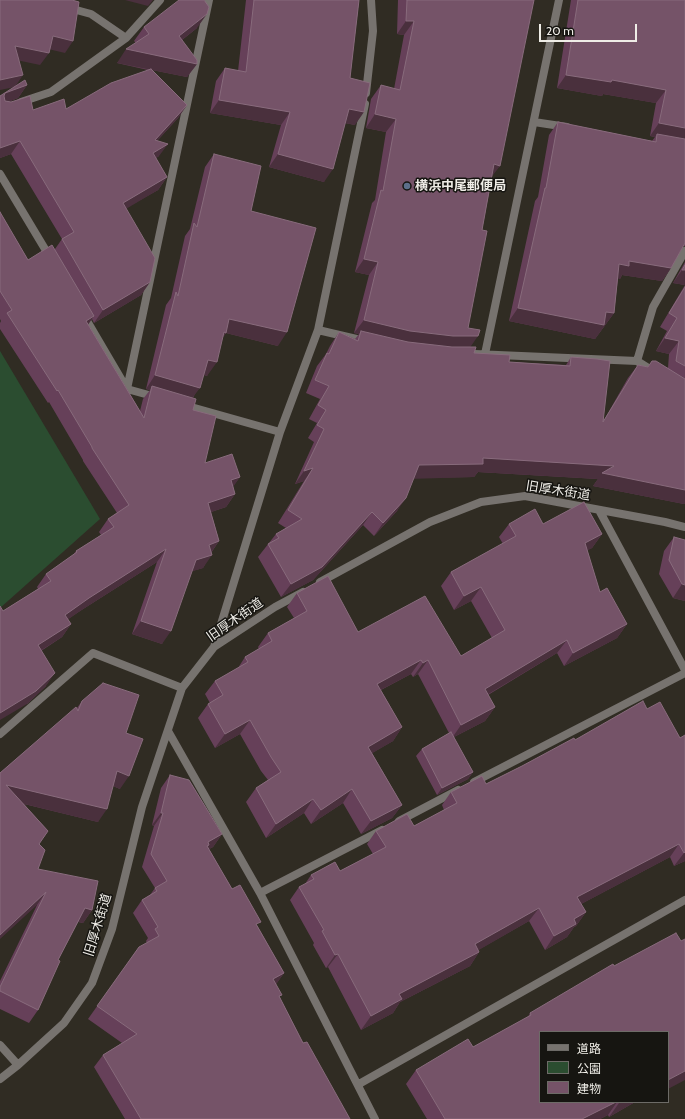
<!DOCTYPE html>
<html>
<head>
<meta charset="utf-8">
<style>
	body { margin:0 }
	#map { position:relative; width:685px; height:1119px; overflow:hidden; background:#302c23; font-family:Cabin,"Noto Sans JP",sans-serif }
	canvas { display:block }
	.legend { position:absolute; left:539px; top:1031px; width:130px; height:72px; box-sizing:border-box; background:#161511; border:1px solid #6d6b67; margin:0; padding:5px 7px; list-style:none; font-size:12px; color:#efede7 }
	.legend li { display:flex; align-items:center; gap:8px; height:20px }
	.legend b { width:20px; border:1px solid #6d6b67 }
	.scale { position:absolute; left:539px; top:24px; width:98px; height:18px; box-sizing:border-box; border:2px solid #efede7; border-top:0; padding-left:5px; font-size:12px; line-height:14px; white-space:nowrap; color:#efede7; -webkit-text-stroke:3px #161511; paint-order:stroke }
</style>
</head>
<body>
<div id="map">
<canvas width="685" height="1119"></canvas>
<ul class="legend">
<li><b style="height:5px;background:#77736f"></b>道路</li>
<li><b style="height:11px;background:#2b4d30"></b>公園</li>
<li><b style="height:11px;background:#755368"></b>建物</li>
</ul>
<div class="scale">20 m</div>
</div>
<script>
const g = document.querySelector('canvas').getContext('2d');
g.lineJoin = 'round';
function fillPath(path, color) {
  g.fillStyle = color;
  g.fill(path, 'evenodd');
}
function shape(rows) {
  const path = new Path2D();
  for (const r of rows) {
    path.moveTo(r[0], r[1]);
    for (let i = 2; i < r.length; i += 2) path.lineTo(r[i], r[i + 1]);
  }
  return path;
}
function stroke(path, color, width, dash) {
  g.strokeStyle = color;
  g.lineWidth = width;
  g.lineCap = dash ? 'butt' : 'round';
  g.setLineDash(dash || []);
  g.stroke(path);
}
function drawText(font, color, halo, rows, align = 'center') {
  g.font = font + ' Cabin,"Noto Sans JP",sans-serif';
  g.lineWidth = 3;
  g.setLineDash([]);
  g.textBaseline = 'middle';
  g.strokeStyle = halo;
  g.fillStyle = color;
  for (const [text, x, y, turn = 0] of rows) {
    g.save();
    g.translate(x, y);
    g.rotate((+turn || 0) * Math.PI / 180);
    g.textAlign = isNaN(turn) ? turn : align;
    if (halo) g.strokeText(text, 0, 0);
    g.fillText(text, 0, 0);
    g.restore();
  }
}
const green = shape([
	[0,351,100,519,0,608]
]);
const minor = shape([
	[69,8,91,14,126,38],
	[366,93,373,31,371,0],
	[21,102,51,92,126,38,160,0],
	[534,122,567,127],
	[0,174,51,259],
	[83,314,127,389,156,397],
	[318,330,365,341],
	[475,354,637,361,656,373],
	[485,354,559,0],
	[637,361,653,307,685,251],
	[127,389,209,0],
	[184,405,280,432],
	[599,510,685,670],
	[320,582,430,522,481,502,525,496,665,522,685,527],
	[214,647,280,432,318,330,365,104],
	[168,731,260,893,375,1119],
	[0,734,93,653,182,688],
	[474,782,685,673],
	[399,821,458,790],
	[260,893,382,830],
	[0,1045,18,1065],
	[0,1079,18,1065,64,1023,92,983,112,929,142,807,182,688,214,647,275,607,303,592],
	[359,1084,685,900]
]);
const wall = shape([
	[246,0,359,0,350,78,355,125,345,123,324,182,269,167,281,125,210,113,216,81,225,68,238,71],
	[398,0,534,0,492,177,482,230,468,328,470,347,474,353,509,362,566,365,571,357,604,420,628,378,638,365,648,367,652,361,668,368,669,354,656,351,667,331,660,327,685,285,673,283,685,262,685,503,684,504,593,486,598,479,478,472,474,477,414,478,397,511,374,536,363,525,313,580,281,597,258,557,276,534,286,528,278,523,304,481,295,484,314,442,308,438,317,423,309,419,320,399,306,393,317,366,326,354,330,346,339,332,355,339,359,334,354,333,369,275,355,272,372,203,375,200,386,132,366,128,371,99,381,85,394,89,404,35,397,34],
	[571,0,685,0,685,246,683,246,671,268,662,281,622,275,620,279,618,278,614,313,595,339,509,321,535,201,538,197,549,135,558,122,652,141,655,137,650,136,656,103,603,94,602,96,557,88],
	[144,27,197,28,182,40,197,64,187,77,152,70,187,105,178,118,157,141,159,156,156,158,167,177,158,190,126,208,150,282,141,295,94,323,92,319,88,324,140,411,143,399,150,390,146,389,166,305,171,298,185,236,190,229,205,167,214,154,251,211,278,346,226,333,223,337,207,376,204,375,193,398,193,410,205,463,240,477,233,486,235,494,226,507,211,512,219,541,211,553,203,568,192,571,162,644,132,634,157,562,80,611,68,619,71,624,62,637,41,651,46,686,27,704,3,611,38,589,37,587,46,574,73,555,76,551,101,535,99,532,108,519,117,513,83,461,83,460,49,402,48,403,0,329,0,323,1,321,0,319,0,212,28,260,55,249,62,239,11,154,0,158,0,96,27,85,18,98,8,102,33,110,66,109,148,70,117,63,136,43,134,41],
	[509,524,543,524,602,534,592,548,587,550,600,592,627,624,617,638,564,666,557,653,488,695,495,707,485,721,454,737,473,772,468,779,437,795,416,756,422,749,449,733,418,674,413,677,411,674,381,690,402,727,393,741,372,753,402,805,392,818,361,834,343,803,311,824,304,813,266,838,246,802,256,788,268,780,261,771,240,734,215,748,198,718,208,704,210,703,205,694,215,681,238,668,245,657,259,649,258,647,268,633,294,618,287,607,297,593,358,632,461,656,492,638,471,601,454,610,441,586,451,572,503,544,499,537],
	[674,537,685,601,673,598,659,574,664,551],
	[82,701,126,733,120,789,113,786,98,822,24,804,48,831,39,844,38,869,92,910,83,923,78,922,58,960,38,1010,29,1023,0,1009,0,981,37,905,0,773,77,708],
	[647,709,680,738,685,735,685,861,674,866,670,857,581,904,586,912,576,926,574,927,567,937,545,950,529,921,478,950,479,952,470,966,400,1002,393,1013,361,1030,328,967,326,968,313,945,314,943,290,900,299,887,305,884,311,875,340,871,373,854,367,844,376,831,414,826,444,810,442,805,451,792,486,784,575,740],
	[170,775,222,834,213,847,209,849,232,889,258,927,284,973,276,984,280,998,303,1043,350,1119,125,1119,94,1067,103,1055,122,1043,88,1019,139,947,147,943,146,941,148,938,133,913,142,900,150,895,155,888,142,867,154,826,152,825,161,788],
	[530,1013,668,1032,540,1102,635,1102,609,1117,608,1115,600,1119,427,1119,406,1084,416,1070,473,1047,528,1017]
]);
const shadedWall = shape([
	[125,0,153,0,148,6],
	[207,14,197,28,169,50,179,36],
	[406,21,414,21,404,35,397,34],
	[53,36,73,41,65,53,44,48],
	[15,46,49,53,40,65,7,58],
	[126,49,197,64,187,77,117,63],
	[23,75,15,87,0,90,0,80],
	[566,75,612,80,666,90,656,103,603,94,602,96,557,88],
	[27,85,18,98,0,105,5,93],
	[219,100,290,112,281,125,210,113],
	[187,105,178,118,146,153,155,140],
	[349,109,364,112,355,125,340,122],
	[375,114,396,119,386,132,366,128],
	[659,123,685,128,685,142,657,134,655,137,650,136],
	[20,141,11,154,0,158,0,148],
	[168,144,159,156,144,166,153,153],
	[278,154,333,169,324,182,269,167],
	[494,164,500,166,490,179],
	[167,177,158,190,114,216,123,203],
	[364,259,378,262,369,275,355,272],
	[629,261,671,268,662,281,622,275,620,279,610,277,619,264],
	[682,270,685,270,685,285,673,283],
	[150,282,141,295,94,323,103,310],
	[518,308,606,312,614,313,595,339,509,321],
	[94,316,85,329,86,321],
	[229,319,287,332,278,346,226,333,217,346],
	[364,320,478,336,469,349,401,345,361,331,359,334,354,333],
	[665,338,679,341,669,354,656,351],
	[208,360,217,362,207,376,199,373],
	[155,375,200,388,190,401,152,386,150,390,146,389],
	[483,458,614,466,685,490,685,503,684,504,593,486,598,479,478,472,474,477,409,479,419,465],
	[313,468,304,481,295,484,304,471],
	[240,477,231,490,231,480],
	[235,494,226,507,199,516,208,503],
	[406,498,397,511,374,536,383,523],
	[372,512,363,525,313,580,281,597,291,584],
	[602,534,592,548,576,557,585,543],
	[219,541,210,554,209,545],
	[166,549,157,562,80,611,56,628,65,615,89,598],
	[212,555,203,568,187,573,196,560],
	[682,584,685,585,685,601,673,598],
	[481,587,471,601,454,610,464,596],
	[141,621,171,631,162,644,132,634],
	[71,624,62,637,29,658,38,645],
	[627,624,617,638,564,666,573,653],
	[567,640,557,653,475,702,485,689],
	[421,660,411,674,367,697,377,684],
	[428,660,418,674,413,677,423,663],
	[55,673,46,686,27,704,0,720,0,713],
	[495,707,485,721,452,738,461,725],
	[250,720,240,734,215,748,225,734],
	[402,727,393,741,359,761,368,747],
	[117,771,129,776,120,789,108,784],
	[473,772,468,779,437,795,442,788],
	[6,785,107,809,98,822,0,798],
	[352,789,343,803,311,824,321,810],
	[313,799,304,813,266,838,276,824],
	[402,805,392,818,361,834,371,821],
	[161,813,163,813,154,826,152,825],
	[222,834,213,847,204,852,208,842],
	[679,844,670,857,568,911,577,897],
	[685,852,685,861,674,866,684,853],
	[46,892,37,905,0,939,0,935],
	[85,908,92,910,83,923,76,921],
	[539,908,529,921,465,958,475,944],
	[586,912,576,926,574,927,567,937,545,950,554,936,574,919],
	[479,952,470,966,400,1002,393,1013,361,1030,371,1016,399,994],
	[338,954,328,967,326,968,335,955],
	[284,973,275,986,273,979],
	[685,1071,685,1080,668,1089,668,1080],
	[616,1102,617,1102,608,1115,600,1119,582,1119],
	[621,1102,635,1102,609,1117,619,1103]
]);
const building = shape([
	[0,0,72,0,79,2,73,41,53,36,49,53,15,46,23,75,0,80,0,0],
	[179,0,204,0,209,7,207,14,179,36,197,60,197,64,126,49,149,34,144,27,179,0],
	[254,0,359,0,350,78,370,83,364,112,349,109,333,169,278,154,290,112,219,100,225,68,246,72,254,0],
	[407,0,534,0,500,166,494,164,482,230,487,231,468,328,480,330,478,336,453,336,410,331,364,320,378,262,364,259,381,190,383,191,396,119,375,114,381,85,400,90,414,21,406,21,407,0],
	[578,0,685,0,685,128,659,123,666,90,612,80,611,82,566,75,578,0],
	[151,69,187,105,155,140,168,144,153,153,167,177,123,203,155,258,150,282,103,310,62,239,74,232,20,141,0,148,0,96,25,80,27,85,5,93,4,96,5,101,11,102,30,96,33,110,64,99,66,109,111,83,151,69],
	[558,122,656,142,657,134,685,139,685,243,671,268,629,261,629,266,619,264,614,313,606,312,604,325,518,308,545,188,546,188,558,122],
	[214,154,261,166,251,211,316,228,287,332,229,319,226,333,224,332,217,362,208,360,200,388,155,375,176,292,178,296,194,223,197,227,214,154],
	[0,212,28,260,52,245,94,316,86,321,144,418,152,386,196,399,193,410,216,416,205,463,232,454,240,477,231,480,235,494,208,503,219,541,209,545,212,555,196,560,171,631,141,621,166,549,89,598,65,615,71,624,38,645,55,673,36,691,0,713,0,606,3,611,51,581,46,574,77,552,76,551,114,527,108,519,129,505,92,448,92,447,58,390,57,391,7,313,12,310,0,291,0,212],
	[685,265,685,270,682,270,685,265],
	[685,287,685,366,676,361,679,341,665,338,677,318,669,313,685,287],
	[361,331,408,342,452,347,476,347,474,353,510,355,509,362,570,366,571,357,597,359,610,361,603,422,638,365,648,367,652,361,656,361,685,379,685,490,602,473,614,466,483,458,483,464,419,465,406,498,383,523,372,512,322,567,291,584,268,544,279,538,276,534,302,519,288,510,313,468,304,471,324,429,317,425,326,410,318,405,329,386,315,380,327,353,329,354,339,332,358,341,361,331],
	[584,502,602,534,585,543,600,592,607,588,627,624,573,653,567,640,485,689,495,707,461,725,428,660,423,663,421,660,377,684,402,727,368,747,402,805,371,821,352,789,321,810,313,799,276,824,256,788,281,772,271,757,250,720,225,734,208,704,223,695,215,681,248,662,245,657,272,641,268,633,307,611,297,593,328,576,358,632,425,596,461,656,505,630,481,587,464,596,451,572,516,536,509,524,535,509,543,524,584,502],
	[674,537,685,540,685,585,682,584,669,560,674,537],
	[103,683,139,695,126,733,143,739,129,776,117,771,107,809,6,785,48,831,39,844,45,850,38,869,98,881,92,910,85,908,58,960,60,961,38,1010,0,991,0,987,46,892,0,935,0,773,76,707,78,711,82,701,103,683],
	[643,701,647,709,660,702,680,738,685,735,685,852,684,853,679,844,577,897,586,912,574,919,576,924,554,936,539,908,475,944,479,952,399,994,402,999,371,1016,338,954,335,955,322,931,324,930,299,887,314,879,311,875,335,862,340,871,386,847,376,831,407,814,414,826,457,803,451,792,482,776,486,784,522,766,574,738,575,740,643,701],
	[451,732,473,772,442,788,422,749,451,732],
	[170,775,189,780,222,834,208,842,209,845,207,846,232,889,240,885,261,922,256,924,284,973,273,979,282,995,279,996,303,1043,307,1042,350,1119,141,1119,103,1055,137,1034,97,1006,139,947,159,936,155,929,158,927,142,900,157,891,155,888,167,881,151,854,163,813,161,813,170,775],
	[676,933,681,941,685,939,685,1071,668,1080,668,1032,540,1032,540,1102,616,1102,582,1119,445,1119,416,1070,468,1039,473,1047,531,1015,530,1013,613,964,614,966,676,933]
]);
const markers = [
	[407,186,4,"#5c6f8a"]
];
const poiNames = [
	["横浜中尾郵便局",415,186]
];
const streetNames = [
	["旧厚木街道",558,491,9],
	["旧厚木街道",235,620,-35],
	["旧厚木街道",98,925,-73]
];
fillPath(green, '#2b4d30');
stroke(minor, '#77736f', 8);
fillPath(wall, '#664059');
fillPath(shadedWall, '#4a303d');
fillPath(building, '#755368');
stroke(building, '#886b7c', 1);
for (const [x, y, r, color] of markers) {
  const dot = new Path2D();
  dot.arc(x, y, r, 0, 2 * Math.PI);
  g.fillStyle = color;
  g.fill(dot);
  stroke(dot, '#161511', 1.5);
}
drawText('bold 13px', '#efede7', '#161511', poiNames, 'left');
drawText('13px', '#efede7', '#161511', streetNames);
</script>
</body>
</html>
